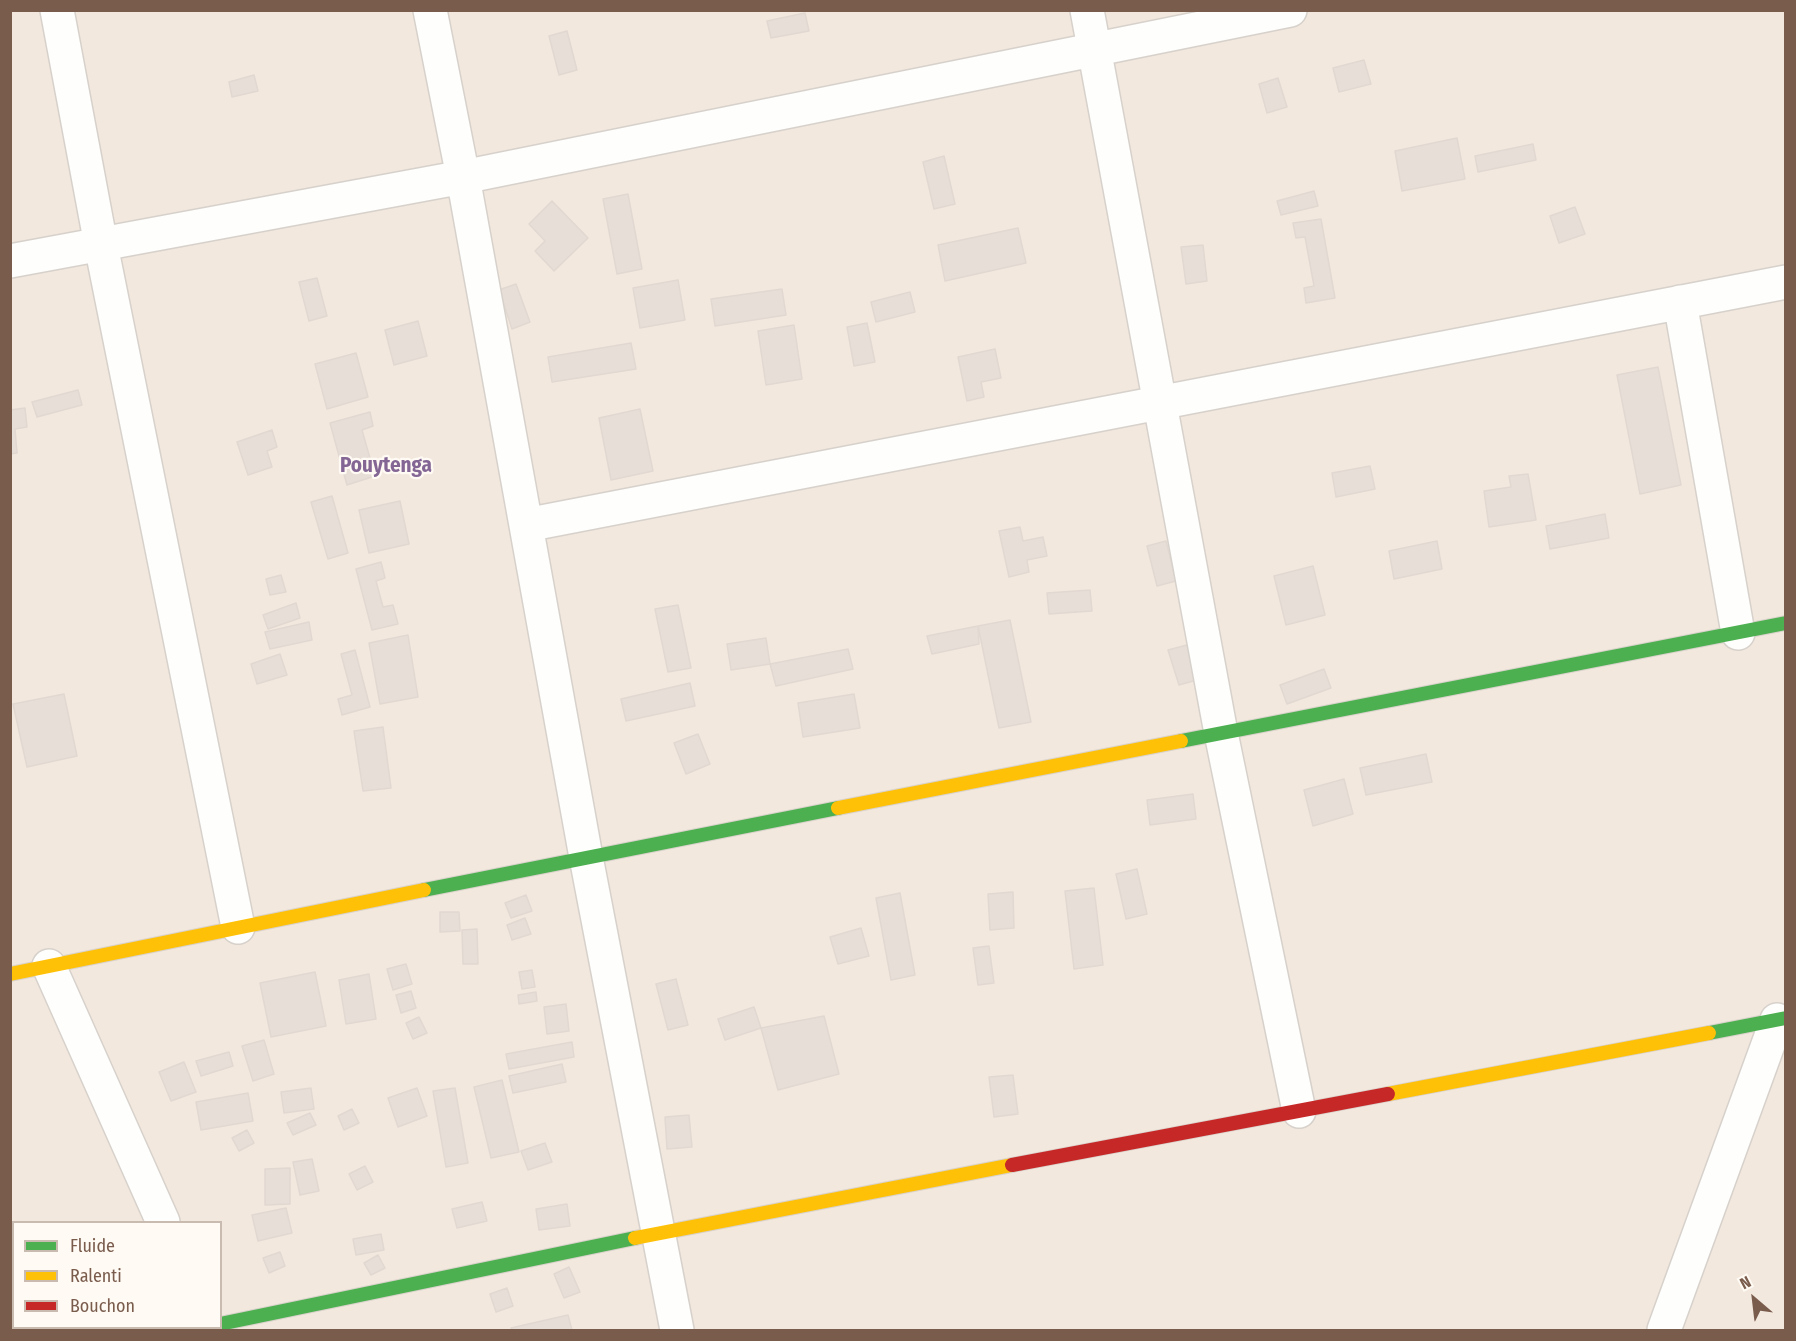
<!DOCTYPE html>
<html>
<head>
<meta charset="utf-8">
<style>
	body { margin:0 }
	#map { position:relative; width:1796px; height:1341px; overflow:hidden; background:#f9f5f0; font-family:"Fira Sans Condensed",sans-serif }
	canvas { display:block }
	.frame { position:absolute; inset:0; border:12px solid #7a5c4d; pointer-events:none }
	.legend { position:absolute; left:12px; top:1221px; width:210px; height:108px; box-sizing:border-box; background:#fffaf3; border:2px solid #cabbb1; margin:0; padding:8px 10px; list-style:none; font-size:18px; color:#7a5c4d }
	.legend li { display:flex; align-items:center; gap:12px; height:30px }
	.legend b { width:30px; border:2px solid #cabbb1 }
	.north { position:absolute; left:1724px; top:1269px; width:60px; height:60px; -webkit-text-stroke:4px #fffaf3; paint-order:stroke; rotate:332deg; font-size:16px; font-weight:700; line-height:24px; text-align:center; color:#7a5c4d }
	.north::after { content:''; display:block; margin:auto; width:21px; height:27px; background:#7a5c4d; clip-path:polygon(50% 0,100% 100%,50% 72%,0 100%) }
</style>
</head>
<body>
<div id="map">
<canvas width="1796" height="1341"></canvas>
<div class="frame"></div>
<ul class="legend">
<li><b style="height:8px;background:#4caf50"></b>Fluide</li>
<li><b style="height:8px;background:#ffc107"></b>Ralenti</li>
<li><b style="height:8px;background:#c62828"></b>Bouchon</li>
</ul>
<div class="north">N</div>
</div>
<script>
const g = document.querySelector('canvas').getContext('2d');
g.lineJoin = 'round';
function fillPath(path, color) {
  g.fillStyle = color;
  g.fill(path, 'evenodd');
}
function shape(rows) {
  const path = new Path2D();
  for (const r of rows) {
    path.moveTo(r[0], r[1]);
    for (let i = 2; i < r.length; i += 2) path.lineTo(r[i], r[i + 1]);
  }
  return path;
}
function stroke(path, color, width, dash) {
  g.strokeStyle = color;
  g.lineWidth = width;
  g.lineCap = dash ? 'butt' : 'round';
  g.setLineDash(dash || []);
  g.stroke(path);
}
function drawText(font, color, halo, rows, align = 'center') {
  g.font = font + ' "Fira Sans Condensed",sans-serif';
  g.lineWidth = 4.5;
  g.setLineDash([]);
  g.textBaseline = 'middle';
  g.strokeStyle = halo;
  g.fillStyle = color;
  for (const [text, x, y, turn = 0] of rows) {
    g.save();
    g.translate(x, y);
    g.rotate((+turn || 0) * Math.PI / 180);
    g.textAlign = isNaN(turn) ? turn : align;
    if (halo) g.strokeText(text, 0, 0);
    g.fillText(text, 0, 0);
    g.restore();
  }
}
const residential = shape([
	[11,11,1785,11,1785,1330,11,1330],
	[14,1222,220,1222,220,1328,14,1328]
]);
const building = shape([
	[805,13,809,31,771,38,767,21,805,13],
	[567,31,577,70,559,75,549,36,567,31],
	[1364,60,1371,84,1339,92,1333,68,1364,60],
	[254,75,258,91,232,97,229,82,254,75],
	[1278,78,1287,107,1267,113,1259,84,1278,78],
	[1457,138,1465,179,1402,191,1395,151,1457,138],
	[1533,144,1536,160,1478,172,1475,156,1533,144],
	[944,156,955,204,934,209,923,162,944,156],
	[1314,191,1318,206,1281,215,1277,201,1314,191],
	[628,194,642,269,617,274,603,199,628,194],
	[552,201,588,238,554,271,535,251,545,241,529,224,552,201],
	[1575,207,1585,234,1559,243,1550,216,1575,207],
	[1321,219,1335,298,1306,303,1304,288,1314,286,1305,237,1296,238,1293,223,1321,219],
	[1018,228,1026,263,945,281,938,245,1018,228],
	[1203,245,1207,281,1186,284,1181,247,1203,245],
	[317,278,327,316,309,321,299,282,317,278],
	[678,280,685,320,640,328,633,288,678,280],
	[516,284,530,322,512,329,499,290,516,284],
	[782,289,786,315,715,326,711,299,782,289],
	[910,292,915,312,876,322,871,302,910,292],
	[418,321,427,356,394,365,385,330,418,321],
	[867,323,875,362,854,366,847,327,867,323],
	[794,325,802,379,766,385,758,331,794,325],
	[631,343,636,369,552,382,548,357,631,343],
	[995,349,1001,378,981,382,984,397,967,401,958,357,995,349],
	[356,353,368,397,327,409,315,364,356,353],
	[1658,367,1681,485,1640,494,1617,375,1658,367],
	[78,390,82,405,37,417,32,402,78,390],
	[25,408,27,427,15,429,17,453,10,454,10,410,25,408],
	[640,409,653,471,611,480,599,418,640,409],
	[370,412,373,426,362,430,375,476,347,485,330,423,370,412],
	[272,430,277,447,267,451,272,467,248,475,237,442,272,430],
	[1370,466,1375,489,1336,497,1332,473,1370,466],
	[1528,474,1536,520,1489,527,1484,491,1511,487,1509,476,1528,474],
	[332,496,348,553,328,559,311,502,332,496],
	[400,501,409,544,369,553,359,510,400,501],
	[1605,514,1609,538,1550,549,1546,526,1605,514],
	[1020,527,1023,541,1043,537,1047,556,1027,560,1029,572,1009,577,999,531,1020,527],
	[1166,541,1176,581,1157,586,1147,546,1166,541],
	[1437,541,1442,569,1394,579,1389,551,1437,541],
	[381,562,385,578,376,581,383,607,393,605,398,624,372,630,356,569,381,562],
	[1313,566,1325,615,1286,625,1274,576,1313,566],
	[281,575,286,592,270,595,266,579,281,575],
	[1090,590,1092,611,1049,614,1047,593,1090,590],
	[296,603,300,618,268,629,263,615,296,603],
	[678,605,691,668,668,672,655,609,678,605],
	[1010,620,1031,722,999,728,978,626,1010,620],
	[309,622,312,640,270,649,265,632,309,622],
	[978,626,979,644,932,654,927,636,978,626],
	[408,635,418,697,380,704,369,643,408,635],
	[766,638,770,664,731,670,727,644,766,638],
	[1187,645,1197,680,1179,685,1168,650,1187,645],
	[848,649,853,669,776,686,770,664,848,649],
	[355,650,370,707,342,715,338,699,352,695,341,654,355,650],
	[280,654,287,675,257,684,251,664,280,654],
	[1324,669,1331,688,1287,704,1280,685,1324,669],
	[690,683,695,706,626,721,621,699,690,683],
	[64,694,77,756,27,767,13,704,64,694],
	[854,694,860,728,803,737,798,703,854,694],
	[383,727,391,788,363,791,354,731,383,727],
	[698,734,710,764,686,774,674,743,698,734],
	[1426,754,1432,782,1366,795,1360,768,1426,754],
	[1344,779,1353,814,1313,826,1304,790,1344,779],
	[1193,794,1196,819,1150,825,1147,800,1193,794],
	[1137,869,1147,914,1126,919,1116,874,1137,869],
	[1094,888,1103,965,1074,969,1065,891,1094,888],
	[1013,892,1014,928,990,930,988,894,1013,892],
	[900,893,915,975,891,980,876,898,900,893],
	[526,895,532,911,511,918,505,903,526,895],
	[440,912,459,912,460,931,440,932,440,912],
	[525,918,531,934,512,940,507,925,525,918],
	[861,928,869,956,838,964,830,937,861,928],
	[477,929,478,964,463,964,462,930,477,929],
	[989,946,994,983,978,985,973,948,989,946],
	[406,964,412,984,393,990,387,969,406,964],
	[532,970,535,987,522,989,519,972,532,970],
	[315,972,326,1026,271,1037,260,983,315,972],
	[369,974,376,1019,346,1024,339,980,369,974],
	[676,979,688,1025,668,1030,656,984,676,979],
	[411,991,416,1008,401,1013,396,995,411,991],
	[536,992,537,1001,519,1004,518,995,536,992],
	[566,1004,569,1031,547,1034,544,1007,566,1004],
	[754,1007,761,1028,725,1040,718,1019,754,1007],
	[824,1016,839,1074,778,1090,761,1028,824,1016],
	[419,1017,427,1033,413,1039,406,1023,419,1017],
	[264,1040,274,1074,253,1081,242,1046,264,1040],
	[572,1042,574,1057,509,1069,506,1054,572,1042],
	[229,1052,233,1066,201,1076,196,1061,229,1052],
	[184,1062,196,1092,171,1101,159,1072,184,1062],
	[562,1064,566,1082,513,1093,509,1076,562,1064],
	[1013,1075,1018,1114,994,1117,989,1077,1013,1075],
	[502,1080,519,1152,491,1158,474,1087,502,1080],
	[311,1088,314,1109,284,1113,281,1092,311,1088],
	[417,1088,427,1116,398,1127,388,1098,417,1088],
	[455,1088,468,1163,446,1167,433,1091,455,1088],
	[248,1093,253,1121,201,1130,196,1102,248,1093],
	[352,1109,359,1123,344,1130,338,1116,352,1109],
	[310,1113,316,1125,293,1135,287,1123,310,1113],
	[689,1115,692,1147,667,1149,665,1117,689,1115],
	[247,1130,254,1143,239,1151,232,1138,247,1130],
	[545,1143,552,1162,528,1170,521,1151,545,1143],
	[312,1159,319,1191,300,1195,293,1162,312,1159],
	[365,1166,373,1182,357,1190,349,1174,365,1166],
	[290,1168,290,1204,265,1205,265,1169,290,1168],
	[482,1202,487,1221,457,1228,452,1209,482,1202],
	[567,1204,570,1226,539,1230,536,1209,567,1204],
	[286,1208,292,1233,258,1241,252,1215,286,1208],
	[381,1234,384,1250,356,1255,353,1239,381,1234],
	[280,1252,285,1266,269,1273,263,1258,280,1252],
	[378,1255,385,1268,371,1275,364,1263,378,1255],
	[569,1267,580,1292,564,1298,554,1274,569,1267],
	[507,1288,513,1306,496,1312,490,1294,507,1288],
	[568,1315,572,1330,512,1330,511,1328,568,1315]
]);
const street = shape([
	[57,10,101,245,238,927],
	[430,10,463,177,586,857,677,1330],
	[1087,10,1221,733,1299,1111],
	[10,261,463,177,1290,10],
	[1680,302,1738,633],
	[526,525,1786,282],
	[49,966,163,1222],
	[10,1301,14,1300],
	[1664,1330,1777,1020]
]);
const fast = shape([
	[1181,741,1786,623],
	[424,890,838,808],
	[1709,1033,1786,1018],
	[220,1324,635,1238]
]);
const slow = shape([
	[838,808,1181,741],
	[10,974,424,890],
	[1388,1094,1709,1033],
	[635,1238,1012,1165]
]);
const jam = shape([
	[1012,1165,1388,1094]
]);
const districtNames = [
	["Pouytenga",386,466]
];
fillPath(residential, '#f2e8de');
fillPath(building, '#e6ded7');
stroke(building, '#e2d8d2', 1.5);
stroke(street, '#d7d1cb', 36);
stroke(fast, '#d9d2cb', 16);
stroke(slow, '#d9d2cb', 16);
stroke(jam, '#d9d2cb', 16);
stroke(street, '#fefefd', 33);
stroke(fast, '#4caf50', 14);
stroke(slow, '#ffc107', 14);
stroke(jam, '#c62828', 14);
drawText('bold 21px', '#846695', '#fffaf3', districtNames);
</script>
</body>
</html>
